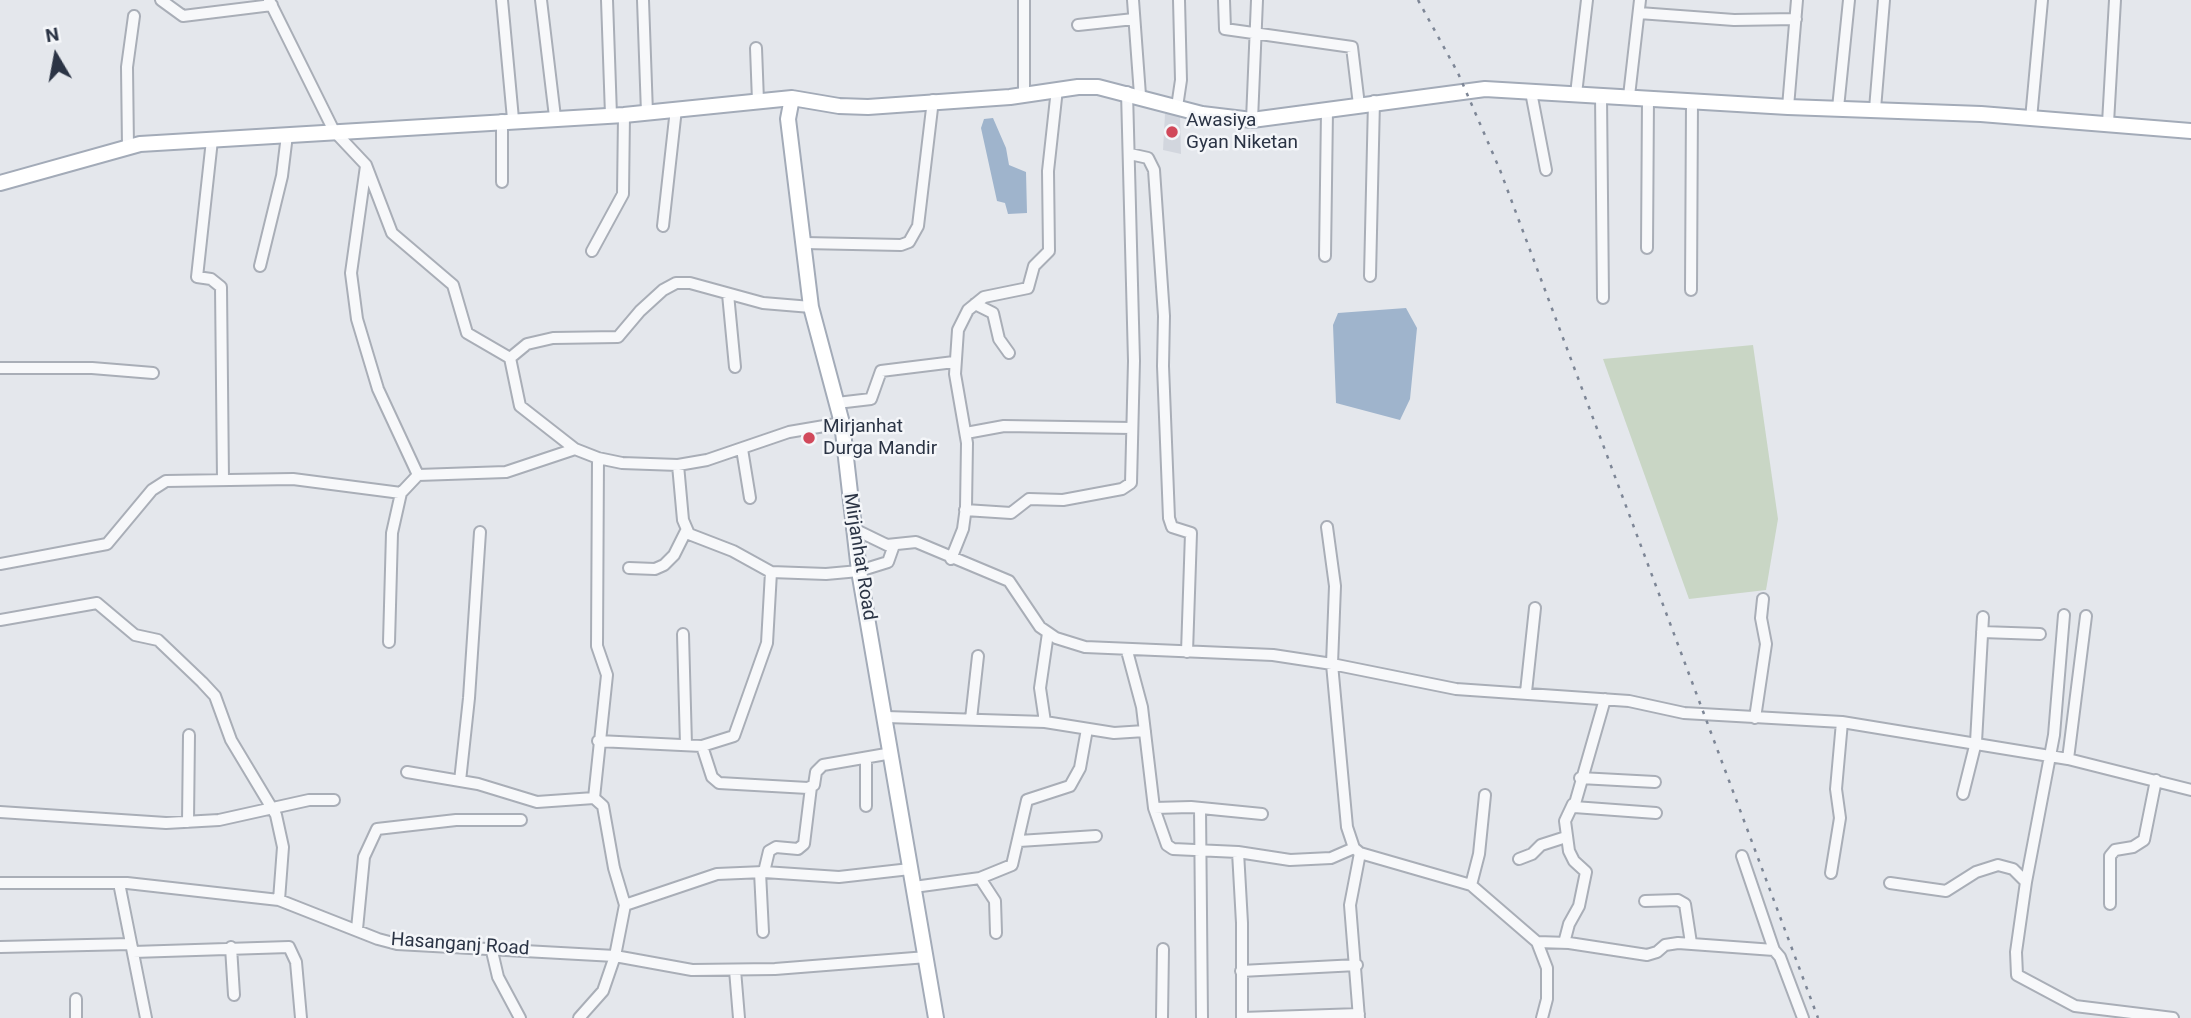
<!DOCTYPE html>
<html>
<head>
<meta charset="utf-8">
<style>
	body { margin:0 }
	#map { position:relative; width:2191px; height:1018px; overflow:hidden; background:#e4e7ec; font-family:Roboto,sans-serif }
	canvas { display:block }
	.north { position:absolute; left:21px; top:21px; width:70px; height:70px; -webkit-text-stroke:5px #f4f6f9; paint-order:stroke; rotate:350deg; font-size:19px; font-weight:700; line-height:28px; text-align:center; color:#2b3445 }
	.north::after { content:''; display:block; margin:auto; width:24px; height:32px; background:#2b3445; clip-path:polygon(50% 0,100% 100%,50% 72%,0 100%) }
</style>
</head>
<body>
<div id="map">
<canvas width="2191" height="1018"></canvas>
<div class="north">N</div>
</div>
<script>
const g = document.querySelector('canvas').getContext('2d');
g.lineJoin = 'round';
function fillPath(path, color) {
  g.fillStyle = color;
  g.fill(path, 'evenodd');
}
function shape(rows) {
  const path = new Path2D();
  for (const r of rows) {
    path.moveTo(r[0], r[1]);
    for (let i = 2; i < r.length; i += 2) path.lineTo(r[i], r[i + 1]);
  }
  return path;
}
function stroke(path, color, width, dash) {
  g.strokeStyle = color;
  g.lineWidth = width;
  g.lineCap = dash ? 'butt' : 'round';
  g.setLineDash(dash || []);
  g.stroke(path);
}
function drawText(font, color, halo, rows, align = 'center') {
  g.font = font + ' Roboto,sans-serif';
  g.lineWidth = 5;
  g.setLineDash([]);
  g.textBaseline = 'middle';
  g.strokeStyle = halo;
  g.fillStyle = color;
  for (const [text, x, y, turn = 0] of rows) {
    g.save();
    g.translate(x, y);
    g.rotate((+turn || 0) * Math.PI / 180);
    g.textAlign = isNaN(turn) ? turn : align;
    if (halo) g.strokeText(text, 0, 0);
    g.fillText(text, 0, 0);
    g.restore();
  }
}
const built = shape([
	[1165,114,1180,114,1181,154,1163,150]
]);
const green = shape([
	[1753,345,1778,519,1766,590,1689,599,1603,359]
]);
const water = shape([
	[993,118,1006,148,1009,165,1026,172,1027,213,1008,214,1005,203,997,201,981,128,984,119],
	[1406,308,1417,328,1410,399,1400,420,1336,403,1333,325,1338,313]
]);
const minor = shape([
	[161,0,183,16,272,5],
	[269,0,334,131,366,165,392,233,453,285,467,333,510,358,520,406,575,449,598,458,622,463,678,465,707,460,789,432,842,423],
	[502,0,513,119],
	[541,0,555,117],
	[607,0,611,115],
	[643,0,647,113],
	[1133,0,1140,95],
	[1224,0,1225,29,1352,47,1359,105],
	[1639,13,1734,20,1796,19],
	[1078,25,1134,19],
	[756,48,758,101],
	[1531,92,1546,170],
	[1024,94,1024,0],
	[1576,94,1587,0],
	[1601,95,1603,298],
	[1629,96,1640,0],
	[1177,107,1181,80,1179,0],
	[1788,107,1797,0],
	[1838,108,1849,0],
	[1875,109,1884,0],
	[2031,119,2042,0],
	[502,120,502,182],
	[1252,120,1257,0],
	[2108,123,2115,0],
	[212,140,197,277,211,279,221,287,223,480],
	[128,147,127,67,134,16],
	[1130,154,1148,158,1154,170,1164,316,1163,366,1169,518,1172,527,1191,533,1187,652],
	[366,166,351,273,357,319,378,389,418,475],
	[663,226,676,109],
	[804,243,901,245,909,242,918,226,933,100],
	[1647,248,1648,98],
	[592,251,623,194,624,115],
	[1325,256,1327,111],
	[260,266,282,176,287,135],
	[1370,276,1374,101],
	[1691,290,1692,101],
	[728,294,735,367],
	[975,304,993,313,999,339,1009,353],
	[510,358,527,344,553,338,618,337,640,311,663,290,676,283,690,283,763,303,811,307],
	[0,368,92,368,153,373],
	[837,403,871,399,881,371,954,362],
	[966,433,1004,426,1132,428],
	[742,449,750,498],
	[678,465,683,520,689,534,733,551,771,572,826,574,859,571,888,562,894,545],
	[965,510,1011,513,1029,499,1063,500,1122,489,1131,483,1134,361,1127,92],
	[1327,527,1335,586,1332,664,1347,827,1354,848,1360,853,1471,885,1537,942,1547,968,1547,999,1542,1018],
	[852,528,887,545,916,542,1009,581,1040,627,1056,638,1085,647,1273,655,1332,664,1456,689,1629,701,1684,713,1842,722,2068,759,2191,790],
	[951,559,963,529,966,507,967,443,955,374,958,330,968,310,984,297,1028,288,1034,266,1049,251,1048,171,1057,89],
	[0,564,107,544,152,490,166,481,293,479,401,493],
	[629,568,655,569,664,565,674,555,686,531],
	[2064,615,2054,735,2026,882,2016,952,2017,975,2075,1006,2173,1018],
	[0,620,97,603,135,635,158,640,202,682,215,696,231,740,276,815,283,847,279,900],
	[1982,632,2040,634],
	[683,634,686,745],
	[389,642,392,533,401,493,418,475,506,472,575,449],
	[1127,651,1142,707,1154,808,1167,845,1173,849,1238,852,1290,860,1331,858,1354,848],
	[1526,692,1535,608],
	[1605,699,1574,807,1656,813],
	[886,717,1045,722,1114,733,1145,731],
	[1755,718,1766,644,1761,618,1763,599],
	[971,719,978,656],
	[1045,722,1040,688,1048,633],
	[598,741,702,746,734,736,767,643,771,572],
	[702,746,712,777,719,783,808,788,814,785,816,772,823,765,892,753],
	[2068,759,2086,616],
	[407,772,478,784,537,802,594,798,603,806,614,868,625,905,615,956,603,991,579,1018],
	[1580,778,1655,782],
	[460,781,469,698,480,532],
	[1963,794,1976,742,1983,617],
	[594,798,607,675,597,646,598,458],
	[866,806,866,759],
	[1154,808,1191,807,1262,814],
	[1200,808,1202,1018],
	[0,812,166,823,219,820,309,800,334,800],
	[188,822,189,735],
	[1019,841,1096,836],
	[1238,852,1242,923,1242,1018,1359,1014],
	[1742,856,1774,950],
	[1519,859,1532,854,1541,845,1566,837],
	[760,872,763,932],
	[764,872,769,851,776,847,798,849,804,844,811,787],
	[1831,873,1840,818,1836,789,1842,722],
	[980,878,995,901,996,933],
	[0,883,127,883,279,900,378,939,397,944,615,956,692,970,775,969,927,957],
	[119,883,146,1018],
	[1890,883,1946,891,1976,872,1998,865,2013,869,2026,882],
	[1471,885,1479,854,1485,795],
	[914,887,980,878,1012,865,1027,800,1070,786,1080,768,1087,729],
	[1645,901,1678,900,1685,904,1691,943],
	[2110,904,2110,856,2115,850,2133,847,2144,840,2156,780],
	[625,905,717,874,764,872,839,877,910,869],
	[357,929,364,857,377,829,456,820,521,820],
	[1537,942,1569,943,1647,955,1657,952,1665,945,1678,943,1774,950,1780,957,1803,1018],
	[1564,943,1569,924,1579,906,1586,872,1574,861,1569,851,1565,821,1573,804],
	[0,947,131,944],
	[231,947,234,995],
	[491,947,498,977,520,1018],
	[133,952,289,947,296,962,301,1018],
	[735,970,739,1018],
	[1241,971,1357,965],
	[76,1018,76,999],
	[1162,1018,1163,949],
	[1359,1018,1350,905,1360,853]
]);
const major = shape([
	[792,98,788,119,811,307,842,423,859,571,936,1018],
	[0,183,140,144,624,115,792,98,839,106,868,107,1010,97,1078,87,1098,87,1202,114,1252,120,1485,89,1788,107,1981,114,2191,131]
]);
const rail = shape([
	[1418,0,1458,73,1500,170,1818,1018]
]);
const markers = [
	[1172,132,7,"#d1495b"],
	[809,438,7,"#d1495b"]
];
const poiNames = [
	["Awasiya",1186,121],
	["Gyan Niketan",1186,143],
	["Mirjanhat",823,427],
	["Durga Mandir",823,449]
];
const streetNames = [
	["Mirjanhat Road",859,557,81],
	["Hasanganj Road",460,945,4]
];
fillPath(built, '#d2d6de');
fillPath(green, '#c9d6c5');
fillPath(water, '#9fb4cc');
stroke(minor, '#a9aeb7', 14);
stroke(major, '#a3abb8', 18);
stroke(minor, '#f7f8fa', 10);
stroke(major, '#fff', 14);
stroke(rail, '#7d8696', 2.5, [3.5, 7]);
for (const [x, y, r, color] of markers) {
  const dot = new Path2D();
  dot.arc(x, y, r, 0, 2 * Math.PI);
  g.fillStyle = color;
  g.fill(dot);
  stroke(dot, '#f4f6f9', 2.5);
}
drawText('19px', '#2b3445', '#f4f6f9', poiNames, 'left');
drawText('19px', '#2b3445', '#f4f6f9', streetNames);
</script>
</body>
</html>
